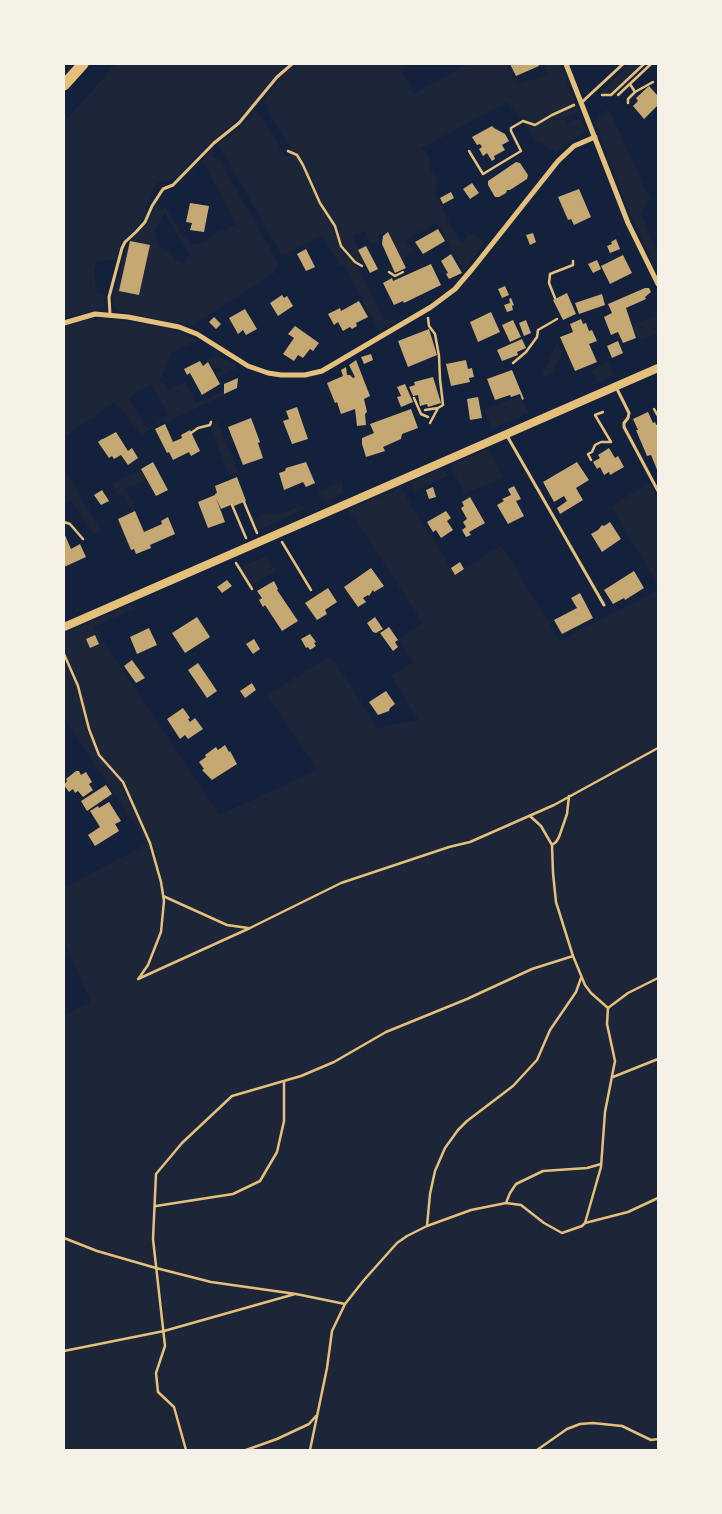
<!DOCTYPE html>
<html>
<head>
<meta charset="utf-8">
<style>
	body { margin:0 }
	#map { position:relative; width:722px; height:1514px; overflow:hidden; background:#14213d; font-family:Bitter,serif }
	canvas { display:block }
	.frame { position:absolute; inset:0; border:65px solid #f6f1e7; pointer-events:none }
</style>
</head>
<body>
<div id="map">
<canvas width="722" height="1514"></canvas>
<div class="frame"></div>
</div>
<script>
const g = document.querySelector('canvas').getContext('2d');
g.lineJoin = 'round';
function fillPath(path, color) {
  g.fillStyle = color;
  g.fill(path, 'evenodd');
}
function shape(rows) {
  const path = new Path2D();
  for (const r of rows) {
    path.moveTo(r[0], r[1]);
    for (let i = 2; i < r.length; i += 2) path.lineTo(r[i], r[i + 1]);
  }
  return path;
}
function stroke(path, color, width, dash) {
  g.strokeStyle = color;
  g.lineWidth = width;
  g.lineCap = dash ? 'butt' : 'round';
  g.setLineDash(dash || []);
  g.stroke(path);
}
const green = shape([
	[116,64,286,64,273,77,256,101,237,120,196,155,179,176,170,181,161,181,156,184,141,222,120,244,116,259,97,261,94,269,96,291,105,296,103,309,92,310,64,318,64,122],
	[297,64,406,64,400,68,414,94,468,64,505,64,514,78,520,83,548,75,545,69,548,64,560,64,579,111,564,119,567,123,578,119,581,119,586,130,585,132,576,137,557,153,536,140,522,119,507,102,420,149,429,155,430,170,438,179,436,194,449,222,460,242,463,243,468,235,477,235,485,242,464,271,437,223,404,241,405,243,412,247,413,250,402,260,387,232,378,236,379,240,371,244,365,231,352,235,364,263,356,260,348,250,343,245,337,226,321,202,303,163,296,153,296,155,318,201,334,226,340,246,345,255,359,268,384,319,395,320,396,322,379,331,344,265,340,266,322,235,282,256,218,144,240,127,256,111,259,113,286,157,289,156,291,149,267,110,267,106,262,102,284,74],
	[629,64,642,64,610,94,604,95,600,93],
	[609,110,650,199,641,214,658,254,658,271,632,219,595,123,601,114,605,111],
	[213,148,215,152,211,156,219,159,278,263,274,273,192,326,117,311,113,306,112,302,127,246,148,222,155,205,158,202,162,209,166,207,182,235,192,243,196,244,203,243,222,229,224,231,236,224,203,162,170,195],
	[165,214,189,255,186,262,181,263,173,257,169,252,164,251,155,238,156,228],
	[658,315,658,333,639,341,633,325],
	[110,319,172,329,198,341,171,353,160,380,170,390,186,381,195,402,205,400,224,391,224,394,237,388,238,388,167,422,164,421,145,432,143,436,116,404,115,402,64,437,64,327,88,320],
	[150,384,169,414,147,428,129,398],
	[557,342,562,353,553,372,541,378],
	[218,355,237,366,237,368,219,378,217,373,221,371,218,367,214,369,209,360],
	[609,362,614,375,597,383,592,370],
	[520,396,528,413,492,429,484,410],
	[217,421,238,472,229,475,210,427],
	[488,449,503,477,465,494,454,473,452,465],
	[443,468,448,476,414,491,411,483],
	[64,469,84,502,102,531,94,534,70,500,64,503],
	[141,469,146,479,133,486,129,486,125,488,136,510,132,511,122,494,118,495,112,484],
	[342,480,343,493,323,502,318,492,337,484],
	[649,482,658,499,658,584,611,507],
	[400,487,455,575,501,545,560,641,658,590,658,1450,64,1450,64,1015,91,1002,64,941,64,888,147,844,64,718,64,633,132,604,134,609,94,627,219,815,318,770,267,695,331,656,378,728,418,720,391,676,413,662,398,640,423,623,354,518,352,519,348,510],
	[302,505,305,509,258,530,253,519,269,513,278,515],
	[266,556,276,571,251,585,240,568]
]);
const building = shape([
	[510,64,538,64,539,66,516,76],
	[649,86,658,96,658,105,644,119,633,106,638,101,636,98],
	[492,126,494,128,505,134,509,141,502,145,505,150,494,156,495,159,492,161,487,153,483,156,479,149,482,147,480,144,477,145,472,137],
	[516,162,520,163,528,175,527,179,510,190,507,190,506,193,499,197,495,197,488,185,488,181],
	[472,183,479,193,470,199,463,189],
	[579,189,591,217,574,225,571,219,568,220,558,197],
	[451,192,454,198,443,204,440,198],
	[190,203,209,206,204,232,190,230,192,223,186,222],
	[438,229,445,241,423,254,415,242],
	[388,232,406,268,395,273,382,244,383,236],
	[533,233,536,242,530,245,526,235],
	[616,239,620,249,610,253,607,246,612,244,611,242],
	[130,241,150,245,139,295,119,291],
	[366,246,378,269,370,273,358,250],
	[306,249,315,267,306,271,297,254],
	[451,254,462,273,449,279,446,274,448,273,441,261],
	[623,255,632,273,610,284,601,266],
	[597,260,601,269,593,273,588,264],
	[431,264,441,285,404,303,403,301,394,305,383,283,392,278,393,281],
	[505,286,509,295,502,298,498,289],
	[645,288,649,288,651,292,645,297,646,299,626,308,636,338,623,343,618,332,611,335,604,317,612,313,608,304],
	[567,293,576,314,563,320,553,300],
	[602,294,605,305,579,314,575,303],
	[282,295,284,298,287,296,293,306,278,316,270,303],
	[511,298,514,305,512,306,513,310,507,312,504,305,510,303,509,299],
	[359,301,368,317,356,323,357,326,352,329,350,327,343,331,338,322,334,325,328,314,340,308,341,311],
	[245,309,257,329,246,335,243,330,238,334,229,318],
	[491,312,500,332,478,342,470,322],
	[214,317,221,324,216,329,209,322],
	[581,319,583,324,586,323,589,331,592,330,597,341,589,344,597,362,575,371,560,337,573,332,570,324],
	[513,320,521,337,510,342,502,325],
	[526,320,531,333,524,336,519,323],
	[295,326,319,343,313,351,310,349,303,358,298,355,294,361,283,354,294,338,288,334],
	[429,329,437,355,408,367,398,341],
	[522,339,526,348,517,352,518,355,502,361,497,350],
	[618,341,623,353,612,358,607,346],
	[371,354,373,360,364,364,361,357],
	[356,360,370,396,364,399,367,412,365,414,366,425,357,426,355,409,341,414,337,402,335,403,327,383,343,376,341,370,346,367,347,375,350,375,353,378,355,377,349,365],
	[466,360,468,369,472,368,474,377,469,378,470,382,451,386,446,364],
	[200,361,203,366,208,362,220,384,202,395,190,373,187,375,184,369],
	[512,370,524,399,522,400,520,394,511,397,510,395,495,400,487,379],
	[433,377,441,403,428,407,427,404,420,406,418,395,413,396,409,387,415,385,414,382],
	[238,378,237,388,224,394,224,384],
	[405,384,413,402,401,407,397,397,401,396,397,387],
	[478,397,482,418,470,420,467,399],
	[297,407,308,439,292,444,283,421,289,419,286,411],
	[411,409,418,428,402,434,401,439,383,447,385,451,366,457,362,444,362,438,374,433,370,424],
	[648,412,653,423,655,422,658,429,658,472,651,455,647,456,636,430,638,430,633,419],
	[251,418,260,442,258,443,263,458,243,465,228,427],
	[165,424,173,442,182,438,181,435,190,430,200,451,191,456,189,452,173,460,169,452,167,453,155,429],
	[116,432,128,451,132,448,138,458,128,465,121,455,114,459,112,456,109,458,98,442,102,439,103,439],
	[609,448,615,458,618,456,624,467,610,475,609,472,604,475,600,467,597,469,593,462,600,458,598,455],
	[153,462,168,490,156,496,141,469],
	[306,462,315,483,306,487,303,482,284,490,279,473,285,471,286,468],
	[577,462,589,480,576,488,583,500,560,514,557,508,567,501,564,496,554,502,543,482],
	[237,477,246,501,234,506,233,504,221,509,216,498,225,522,208,528,198,502,215,495,215,494,217,493,215,486],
	[514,486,521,499,516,501,524,516,508,524,497,505,504,501,502,499,511,495,508,489],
	[433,487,436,497,429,499,426,490],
	[102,490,109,501,101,505,94,495],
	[470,497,485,523,469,532,471,535,466,537,462,530,466,527,463,522,467,519,461,508,464,506,462,502],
	[135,511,144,532,162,524,161,521,168,517,175,534,150,545,151,548,136,554,134,549,131,550,118,519],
	[446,511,451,518,447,521,453,530,441,538,436,530,433,532,427,522],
	[610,522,621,539,602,552,591,534,598,530,602,525,604,526],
	[64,533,71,549,80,544,86,557,64,567],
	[460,562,464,569,455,575,451,568],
	[371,568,384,586,374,592,373,590,369,596,368,595,363,598,366,602,358,607,344,587],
	[634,571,644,588,625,600,624,598,613,604,604,590],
	[227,580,232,586,222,593,217,587],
	[274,581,278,589,277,590,298,621,282,631,265,605,263,607,259,600,262,598,257,591],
	[328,588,337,602,325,610,327,614,317,620,305,603],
	[580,593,593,618,562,634,554,620,577,608,571,598],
	[197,617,210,637,185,653,172,633],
	[375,617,383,629,376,633,373,632,367,623],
	[389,627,398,640,395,642,398,647,393,651,380,633],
	[149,628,157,645,137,654,130,637],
	[310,634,316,642,314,643,316,646,310,650,308,647,306,648,301,639],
	[95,635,99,644,90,648,86,639],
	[254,639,260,649,253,654,246,644],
	[132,660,145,678,136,683,124,666],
	[198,663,217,691,207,698,188,670],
	[252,683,256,690,245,698,240,691],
	[386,691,395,704,390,708,389,711,378,715,369,702],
	[183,708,190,718,188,719,190,722,195,718,203,729,188,739,185,735,180,739,167,719],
	[225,745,229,752,230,751,237,764,212,780,202,770,204,769,199,762,206,757,205,755,216,747,218,750],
	[76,771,79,771,81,775,86,772,92,782,89,784,93,790,83,797,78,791,75,793,73,789,69,792,64,785,67,781,66,779],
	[106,785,112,794,87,811,81,801],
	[109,802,121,821,115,824,119,831,95,846,88,835,100,827,90,811,98,806,99,808]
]);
const path = shape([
	[635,92,653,82],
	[602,95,611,95,644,64],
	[618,95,651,64],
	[628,103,628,99,635,92,630,84],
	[288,151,297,155,303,165,320,203,335,226,341,246,355,262,362,266],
	[469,151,483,174,521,151,511,131,511,128,523,121,535,125,552,115,574,105],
	[389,272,395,276,403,272],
	[555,298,549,283,550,274,573,265,573,261],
	[428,318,429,326,435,334,439,356,440,379,443,405,438,408,430,423],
	[513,363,526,352,537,337,538,330,557,319],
	[414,398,421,414,428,417],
	[654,409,658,416],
	[425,410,438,408],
	[657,426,658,426],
	[191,433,198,428,210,425,211,422],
	[591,460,588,454,592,452,595,445,601,442,611,442,595,415,603,412],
	[244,502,257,533],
	[232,505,246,538],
	[64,522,70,524,83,539],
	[282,542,311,590],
	[236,563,252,589],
	[64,654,78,686,89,729,99,755,123,782,150,843,161,882,164,901,161,932,148,965,139,978],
	[530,816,541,826,552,845,553,873,556,902,573,956,585,985,591,993,608,1008,628,993,658,978],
	[552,845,556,842,559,837,567,814,569,796],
	[163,896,227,925,248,928],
	[138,979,250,928,341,883,449,847,470,842,554,805,658,748],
	[613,1077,658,1059],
	[506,1203,510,1193,516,1184,543,1171,587,1168,601,1164],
	[156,1206,233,1194,260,1181,277,1152,284,1121,284,1081],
	[585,1223,628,1212,658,1198],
	[427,1226,430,1194,435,1171,445,1148,458,1130,467,1121,513,1086,537,1060,550,1030,576,992,581,978],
	[64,1238,97,1251,156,1268,211,1282,296,1294,345,1304],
	[64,1351,164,1331,295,1294],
	[186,1450,174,1407,158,1392,156,1373,165,1346,153,1239,156,1174,182,1143,232,1096,301,1076,334,1062,386,1032,467,999,532,969,573,956],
	[246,1450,277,1439,309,1424,316,1416],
	[310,1450,327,1368,332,1331,345,1304,364,1280,397,1243,407,1236,427,1226,471,1210,506,1203,521,1205,544,1223,562,1233,582,1226,585,1223,601,1167,605,1112,615,1061,607,1024,608,1008],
	[537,1450,567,1429,580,1424,593,1423,622,1426,651,1440,658,1439]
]);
const service = shape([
	[582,102,623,64],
	[110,314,109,297,122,248,125,242,136,232,145,222,152,206,163,189,173,185,214,143,239,123,277,77,292,64],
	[616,387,629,413,628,418,624,423,624,427,658,491],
	[506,434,604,605]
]);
const minor = shape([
	[566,64,628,223,658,284],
	[64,323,95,314,128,317,179,327,197,334,248,366,268,373,281,375,305,375,322,371,431,307,455,289,473,268,558,161,574,146,595,137]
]);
const tertiary = shape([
	[64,627,658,368]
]);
const motorway = shape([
	[64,85,83,64]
]);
fillPath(green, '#1d2539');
fillPath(building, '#c6a872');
stroke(path, '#e5c07b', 2.5);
stroke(service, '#e5c07b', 3);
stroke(minor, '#e5c07b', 5);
stroke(tertiary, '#e5c07b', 8);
stroke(motorway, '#e5c07b', 11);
</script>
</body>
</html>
